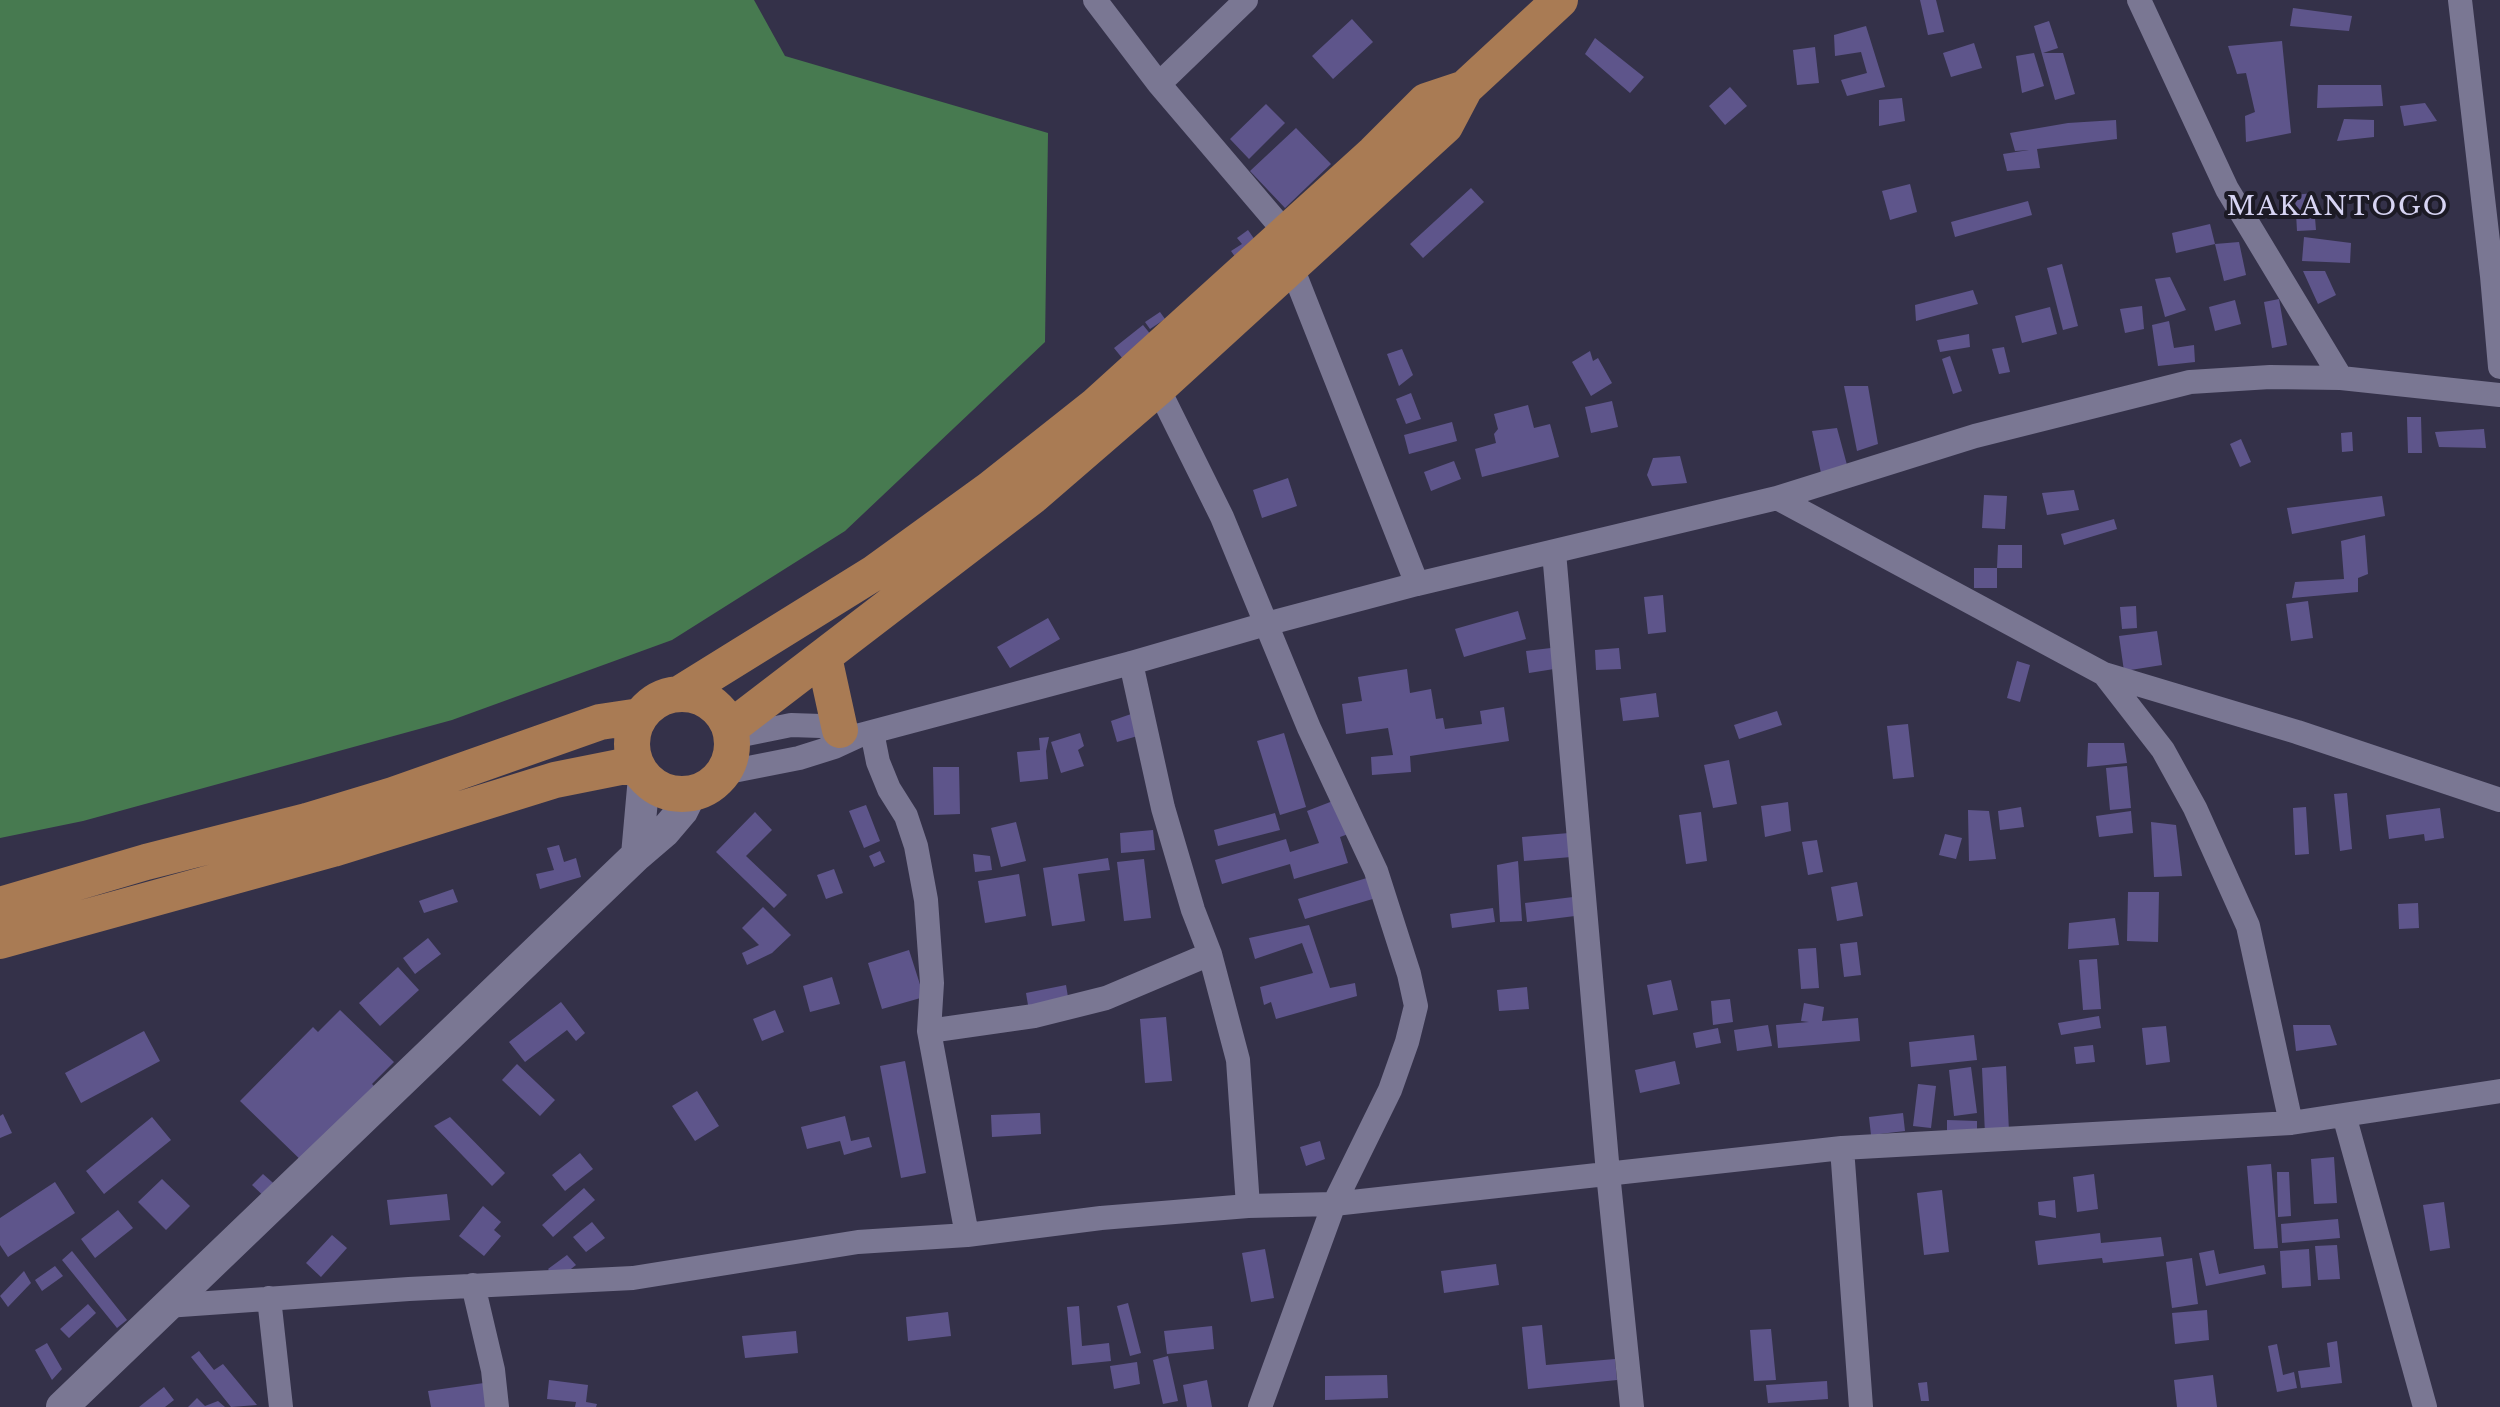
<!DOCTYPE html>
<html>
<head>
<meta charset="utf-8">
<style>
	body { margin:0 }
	canvas { display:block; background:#343149 }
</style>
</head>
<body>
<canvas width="2500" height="1407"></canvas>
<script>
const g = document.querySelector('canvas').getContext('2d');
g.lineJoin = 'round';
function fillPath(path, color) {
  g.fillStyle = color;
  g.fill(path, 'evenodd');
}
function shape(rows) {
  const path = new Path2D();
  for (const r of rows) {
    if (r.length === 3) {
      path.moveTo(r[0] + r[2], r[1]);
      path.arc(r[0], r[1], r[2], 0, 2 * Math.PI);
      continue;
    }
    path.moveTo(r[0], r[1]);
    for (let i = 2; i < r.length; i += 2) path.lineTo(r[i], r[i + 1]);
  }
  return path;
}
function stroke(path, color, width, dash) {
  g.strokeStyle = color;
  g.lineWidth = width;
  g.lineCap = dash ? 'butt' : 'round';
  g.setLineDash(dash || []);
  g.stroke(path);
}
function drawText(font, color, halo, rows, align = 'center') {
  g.font = font + ' "Libre Baskerville",serif';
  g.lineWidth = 8;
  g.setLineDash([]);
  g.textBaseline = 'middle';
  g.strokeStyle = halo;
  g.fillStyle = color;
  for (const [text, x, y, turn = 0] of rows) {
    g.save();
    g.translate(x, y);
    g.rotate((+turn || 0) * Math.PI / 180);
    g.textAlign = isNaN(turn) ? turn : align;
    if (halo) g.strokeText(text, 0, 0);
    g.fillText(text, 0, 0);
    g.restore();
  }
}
const forest = shape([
	[0,0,754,0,785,56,1048,133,1045,342,845,531,672,640,452,720,83,821,0,838]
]);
const building = shape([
	[1920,0,1936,0,1944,32,1928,35],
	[2293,8,2352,16,2349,31,2290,26],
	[1352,19,1373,42,1333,79,1312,56],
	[2049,21,2058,48,2043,53,2063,53,2075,94,2055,100,2034,26],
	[1866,26,1885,87,1847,96,1841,80,1867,73,1861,52,1835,56,1834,35],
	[1595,38,1644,77,1630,93,1585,54],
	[2282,41,2291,133,2246,142,2245,116,2255,112,2246,73,2237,74,2228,46],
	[1974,43,1982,68,1951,77,1943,53],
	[1815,47,1819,83,1797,85,1793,50],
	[2034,53,2044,86,2022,93,2016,56],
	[2318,85,2381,85,2383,106,2317,108],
	[1730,87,1747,106,1725,125,1709,106],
	[1902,98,1905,121,1879,126,1879,100],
	[2425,103,2437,121,2404,126,2400,106],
	[1266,104,1285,123,1249,159,1230,139],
	[2344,119,2374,120,2374,137,2337,141],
	[2116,120,2117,139,2037,149,2040,168,2007,171,2003,154,2029,150,2015,151,2010,133,2068,123],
	[1296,128,1331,164,1285,208,1250,171],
	[1910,184,1917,212,1890,220,1882,191],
	[1471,188,1484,202,1423,258,1410,244],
	[2313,193,2316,230,2297,231,2295,195],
	[2028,201,2032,215,1955,237,1951,222],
	[2210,224,2215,244,2176,253,2172,233],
	[1248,230,1262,250,1238,261,1231,251,1242,244,1237,238],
	[2304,237,2351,243,2350,263,2302,261],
	[2239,242,2246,275,2224,281,2215,244],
	[2062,264,2078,326,2063,330,2047,268],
	[2303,271,2325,271,2336,295,2318,304],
	[2170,277,2186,310,2165,317,2155,279],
	[1973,290,1978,304,1916,321,1915,305],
	[2279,299,2287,345,2272,348,2264,302],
	[2235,300,2241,324,2215,331,2209,307],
	[2142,306,2144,329,2125,333,2120,309],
	[2050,307,2057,334,2022,343,2015,316],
	[1160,312,1165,319,1150,329,1145,322],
	[2169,321,2174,348,2194,345,2195,362,2158,366,2152,325],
	[1143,325,1156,341,1127,364,1114,348],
	[1969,334,1970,347,1940,352,1937,340],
	[2004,347,2010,372,1999,374,1992,349],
	[1402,349,1413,375,1399,386,1387,354],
	[1590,351,1593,361,1598,358,1612,383,1591,396,1572,362],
	[1950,356,1962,391,1953,394,1942,359],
	[1844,386,1868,386,1878,444,1857,451],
	[1411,393,1421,419,1406,424,1396,399],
	[1612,401,1618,427,1591,433,1585,407],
	[1528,405,1534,428,1550,424,1559,457,1482,477,1475,449,1496,443,1494,434,1498,429,1494,414],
	[2407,417,2421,417,2422,453,2408,453],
	[1452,422,1457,441,1409,454,1404,435],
	[1837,428,1847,465,1821,473,1812,431],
	[2484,429,2486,448,2439,447,2435,432],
	[2352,432,2353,451,2342,452,2341,433],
	[2241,439,2251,462,2240,467,2230,444],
	[1680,456,1687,483,1652,486,1647,475,1653,458],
	[1454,461,1461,479,1431,491,1424,472],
	[1288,478,1297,506,1262,518,1253,490],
	[2074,490,2079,510,2047,515,2042,493],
	[1984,495,2007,496,2005,529,1982,528],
	[2382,496,2385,516,2292,534,2287,508],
	[2114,519,2117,529,2064,545,2061,534],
	[2365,535,2368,574,2358,578,2358,592,2292,598,2295,582,2344,579,2341,541],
	[1998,545,2022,545,2022,568,1997,568,1997,588,1974,588,1974,568,1997,568],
	[1663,595,1666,632,1648,634,1644,597],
	[2308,601,2313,638,2291,641,2286,604],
	[2136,606,2137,628,2122,629,2120,607],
	[1518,611,1526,639,1464,657,1455,629],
	[1048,618,1060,639,1010,668,997,647],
	[2157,631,2162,665,2124,671,2119,636],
	[1551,648,1554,669,1529,673,1526,651],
	[1619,648,1621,669,1596,670,1595,650],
	[2017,661,2030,665,2020,702,2007,698],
	[1407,669,1410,693,1431,689,1436,719,1443,718,1445,729,1482,724,1480,711,1504,707,1509,741,1410,756,1411,772,1372,775,1371,757,1393,755,1388,728,1346,734,1342,704,1362,701,1358,677],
	[1656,693,1659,717,1623,721,1620,698],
	[1777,711,1782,725,1739,739,1734,725],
	[1134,713,1141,735,1117,742,1111,721],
	[1908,724,1914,777,1893,779,1887,726],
	[1080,733,1084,746,1078,750,1084,766,1061,773,1051,742],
	[1284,733,1306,807,1280,815,1257,741],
	[1049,737,1046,751,1048,779,1020,782,1017,752,1040,750,1039,738],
	[2088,743,2124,743,2127,763,2087,767],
	[1729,760,1737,804,1713,808,1704,765],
	[2127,766,2131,808,2110,810,2106,768],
	[933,767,959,767,960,814,934,815],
	[2347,793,2352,849,2340,851,2334,794],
	[1338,799,1351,833,1340,837,1348,863,1294,879,1290,864,1222,884,1215,860,1286,839,1290,852,1319,843,1307,811],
	[1788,802,1791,831,1765,837,1761,806],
	[866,805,880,841,864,848,849,811],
	[2021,807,2024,827,2000,830,1998,811],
	[2306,807,2309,854,2295,855,2293,808],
	[2440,808,2444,838,2425,841,2424,834,2389,839,2386,815],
	[1968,810,1989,811,1996,859,1969,861],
	[2131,811,2133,833,2099,837,2096,816],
	[755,812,772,830,746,856,787,895,774,908,716,852],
	[1701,812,1707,861,1686,864,1679,815],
	[1275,813,1280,830,1218,846,1214,830],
	[1016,822,1026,861,1001,867,991,828],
	[2151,822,2176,825,2182,876,2154,877],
	[1153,830,1155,850,1121,853,1120,833],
	[1581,832,1583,856,1524,861,1522,837],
	[1945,834,1962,838,1956,859,1939,855],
	[1817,840,1823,872,1808,875,1802,842],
	[559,845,564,862,576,858,581,877,540,889,536,874,554,870,547,848],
	[880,851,885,862,874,867,869,856],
	[973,854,990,856,992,870,975,872],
	[1108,858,1110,870,1078,874,1085,921,1052,926,1043,868],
	[1144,859,1151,918,1124,921,1117,862],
	[1518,861,1522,921,1500,922,1497,865],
	[834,869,843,893,826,899,817,875],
	[1019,874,1026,916,985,923,978,881],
	[1370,877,1376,898,1305,919,1298,899],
	[1857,882,1863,916,1837,921,1831,887],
	[453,889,458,902,424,913,419,901],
	[2128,892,2159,892,2158,942,2127,941],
	[1573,897,1575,916,1527,922,1525,903],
	[2418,903,2419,928,2399,929,2398,904],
	[763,907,791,935,772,953,747,965,742,953,759,945,742,928],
	[1493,908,1495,922,1452,928,1450,914],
	[2115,918,2119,945,2068,949,2069,923],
	[1309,925,1330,988,1355,983,1357,996,1276,1019,1271,1002,1264,1005,1260,987,1313,973,1302,943,1255,959,1249,938],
	[428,938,441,954,415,974,403,958],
	[1857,942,1861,975,1844,977,1840,944],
	[1816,948,1819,988,1801,989,1798,949],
	[909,950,924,997,882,1009,868,963],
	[2097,959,2101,1009,2083,1010,2079,960],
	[398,967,419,990,380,1026,359,1003],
	[832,977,840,1004,810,1012,803,986],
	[1671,980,1678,1010,1653,1015,1647,985],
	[1066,985,1069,1003,1029,1011,1026,993],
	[1527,987,1529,1009,1499,1011,1497,990],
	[1730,999,1733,1022,1713,1025,1711,1001],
	[561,1002,585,1033,576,1041,567,1030,525,1062,509,1042],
	[1804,1003,1824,1007,1822,1021,1858,1018,1860,1041,1778,1048,1776,1025,1809,1022,1801,1021],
	[340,1010,394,1062,372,1084,381,1093,308,1167,240,1101,313,1027,318,1032],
	[775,1010,784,1032,762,1041,753,1019],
	[2099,1016,2101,1028,2061,1035,2058,1023],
	[1166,1017,1172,1081,1145,1083,1140,1019],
	[1768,1025,1772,1046,1737,1051,1734,1030],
	[2293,1025,2330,1025,2337,1045,2296,1051],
	[2166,1026,2170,1062,2146,1065,2142,1028],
	[1718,1028,1721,1043,1696,1048,1693,1033],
	[144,1031,160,1061,81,1103,65,1073],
	[1974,1035,1977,1060,1911,1067,1909,1042],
	[2093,1045,2095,1062,2076,1064,2074,1047],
	[905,1061,926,1173,901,1178,880,1066],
	[1675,1061,1680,1084,1640,1093,1635,1070],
	[517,1064,555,1100,540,1116,502,1080],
	[2006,1066,2009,1132,1985,1134,1982,1068],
	[1971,1067,1977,1113,1954,1116,1949,1070],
	[1918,1084,1936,1086,1931,1128,1913,1126],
	[697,1091,719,1126,695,1141,672,1106],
	[1040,1113,1041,1134,992,1137,991,1115],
	[1903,1113,1905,1131,1871,1135,1869,1117],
	[3,1114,12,1133,0,1138,0,1116],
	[845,1116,851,1141,869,1137,872,1147,844,1155,840,1141,807,1149,801,1127],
	[152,1117,171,1140,104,1194,86,1171],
	[450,1117,505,1173,492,1186,434,1126],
	[1947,1120,1977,1121,1977,1131,1947,1131],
	[1320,1141,1325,1159,1306,1166,1300,1147],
	[580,1153,593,1169,565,1191,552,1175],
	[2334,1157,2337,1203,2314,1204,2311,1159],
	[2271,1164,2278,1248,2254,1249,2247,1166],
	[2277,1172,2289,1172,2291,1216,2278,1217],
	[263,1174,281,1190,270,1202,252,1185],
	[2094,1174,2098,1209,2077,1212,2073,1177],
	[162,1179,190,1206,166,1230,138,1202],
	[55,1182,75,1213,8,1257,0,1245,0,1218],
	[584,1188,595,1200,553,1237,542,1225],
	[1942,1190,1949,1252,1924,1255,1917,1193],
	[447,1194,450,1220,390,1225,387,1200],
	[2055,1200,2056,1218,2039,1215,2038,1202],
	[2444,1202,2450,1248,2430,1251,2423,1205],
	[483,1206,501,1222,494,1230,501,1236,484,1256,459,1236],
	[118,1210,133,1228,95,1258,81,1239],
	[2338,1219,2340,1238,2282,1243,2281,1224],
	[592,1222,605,1238,586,1252,573,1237],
	[2100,1233,2101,1243,2161,1237,2164,1256,2103,1263,2102,1258,2038,1265,2035,1241],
	[332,1235,347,1248,321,1277,306,1263],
	[2337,1245,2340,1279,2318,1280,2315,1246],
	[1265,1249,1274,1298,1251,1302,1242,1253],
	[2309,1249,2311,1286,2282,1288,2280,1251],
	[2214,1250,2219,1274,2264,1265,2266,1274,2206,1286,2199,1253],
	[72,1251,127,1320,117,1328,62,1260],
	[567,1255,576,1265,557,1280,548,1269],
	[2192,1258,2198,1304,2172,1308,2166,1262],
	[1496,1264,1499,1285,1444,1293,1441,1271],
	[55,1266,63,1276,42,1291,35,1280],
	[24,1271,31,1283,8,1307,0,1296],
	[1128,1303,1141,1353,1130,1356,1117,1306],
	[88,1304,96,1313,69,1338,60,1329],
	[1079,1306,1082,1346,1109,1343,1111,1361,1072,1365,1067,1307],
	[2207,1310,2209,1340,2175,1344,2172,1313],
	[948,1312,951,1336,908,1341,906,1317],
	[1542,1325,1546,1365,1615,1359,1617,1380,1528,1389,1522,1327],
	[1212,1326,1214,1349,1167,1354,1164,1331],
	[1771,1329,1776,1380,1754,1381,1750,1330],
	[796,1331,798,1353,745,1358,742,1336],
	[2337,1341,2342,1383,2301,1388,2298,1371,2330,1367,2327,1343],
	[47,1343,62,1369,52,1380,35,1350],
	[2277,1344,2283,1375,2294,1372,2297,1388,2277,1392,2268,1346],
	[199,1351,214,1370,223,1364,257,1405,231,1407,191,1357],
	[1168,1356,1178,1401,1163,1404,1153,1360],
	[1137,1362,1140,1384,1114,1389,1110,1366],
	[1387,1375,1388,1398,1325,1400,1325,1376],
	[2213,1375,2217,1407,2177,1407,2174,1380],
	[549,1380,588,1385,586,1402,597,1404,596,1407,575,1407,576,1402,547,1399],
	[1207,1380,1212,1407,1187,1407,1183,1385],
	[1827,1381,1828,1399,1768,1403,1766,1385],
	[1927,1382,1929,1401,1921,1401,1918,1383],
	[484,1383,487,1407,431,1407,428,1391],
	[164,1387,174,1400,165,1407,139,1407],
	[197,1398,205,1406,218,1401,225,1407,188,1407]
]);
const minor = shape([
	[1095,0,1159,84,1286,233],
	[2139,0,2227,189,2341,378],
	[2460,0,2492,276,2500,367],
	[1159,84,1246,0],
	[1291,265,1417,584],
	[1158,388,1222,517,1309,728,1376,871,1409,974,1416,1006,1407,1042,1390,1090,1334,1204,1260,1407],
	[1777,498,1975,436,2190,382,2270,377,2341,378,2500,395],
	[1554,552,1608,1173,1632,1407],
	[1131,663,1163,808,1193,910,1210,954,1238,1060,1248,1206],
	[2104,674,2163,750,2195,808,2248,926,2291,1123],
	[872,732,878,762,889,789,906,816,916,846,926,900,932,983,929,1031,967,1235],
	[732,737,791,725,821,726,850,733],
	[723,773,799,758,834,747,860,735,1131,663,1266,624,1417,584,1777,498,2104,674,2297,732,2500,800],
	[929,1031,1034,1016,1106,998,1210,954],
	[2344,1115,2425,1407],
	[1842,1148,1861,1407],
	[473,1285,493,1370,497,1407],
	[269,1298,281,1407],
	[166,1306,409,1289,633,1278,858,1242,967,1235,1101,1218,1248,1206,1334,1204,1842,1148,2291,1123,2500,1091]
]);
const secondary = shape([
	[637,855,644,777],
	[62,1407,637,855,665,831,682,811,691,793]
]);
const primary = shape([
	[824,657,840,730],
	[679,694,874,573,990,489,1096,405,1374,153,1426,101,1465,88],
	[682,744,50],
	[730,728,1033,496,1158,388,1445,126,1465,88,1560,0],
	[0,905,146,862,307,821,393,795,600,722,640,716],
	[0,941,333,849,555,780,620,767,637,767]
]);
const quarterNames = [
	["MAKANTOGO",2338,208]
];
fillPath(forest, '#477a50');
fillPath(building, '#5e558b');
stroke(minor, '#7a7793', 24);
stroke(secondary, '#7a7793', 32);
stroke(primary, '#a97b54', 36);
g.letterSpacing = '2px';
drawText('26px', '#d7d4f3', '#1c1a25', quarterNames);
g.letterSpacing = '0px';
</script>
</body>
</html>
